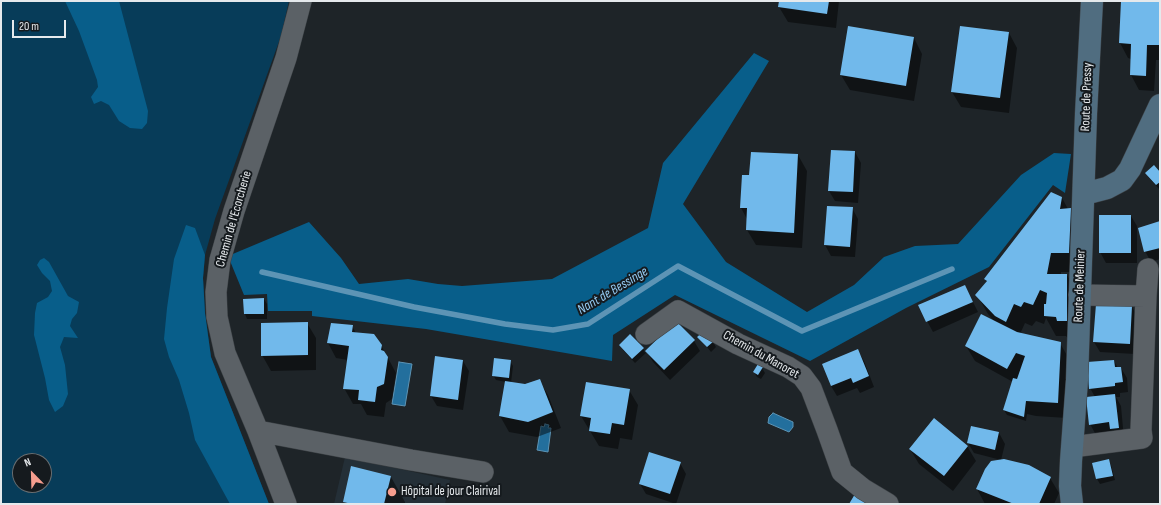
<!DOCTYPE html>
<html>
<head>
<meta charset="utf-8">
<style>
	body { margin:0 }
	#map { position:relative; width:1161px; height:505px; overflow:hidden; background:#1e2428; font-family:"Sofia Sans Condensed",sans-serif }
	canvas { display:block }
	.frame { position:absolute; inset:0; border:2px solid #e5e9ec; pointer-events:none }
	.north { position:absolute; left:12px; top:453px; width:40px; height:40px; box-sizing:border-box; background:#151a1e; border:1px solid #686d70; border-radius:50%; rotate:337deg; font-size:11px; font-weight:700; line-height:16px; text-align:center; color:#e5e9ec }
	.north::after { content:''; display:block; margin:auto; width:14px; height:18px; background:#f59d8e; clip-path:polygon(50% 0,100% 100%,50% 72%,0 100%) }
	.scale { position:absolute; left:12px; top:20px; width:54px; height:18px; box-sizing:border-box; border:2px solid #e5e9ec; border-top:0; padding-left:5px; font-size:12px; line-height:14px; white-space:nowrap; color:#e5e9ec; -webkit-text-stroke:3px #151a1e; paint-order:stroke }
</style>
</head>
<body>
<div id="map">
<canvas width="1161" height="505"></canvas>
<div class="frame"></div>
<div class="north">N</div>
<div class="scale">20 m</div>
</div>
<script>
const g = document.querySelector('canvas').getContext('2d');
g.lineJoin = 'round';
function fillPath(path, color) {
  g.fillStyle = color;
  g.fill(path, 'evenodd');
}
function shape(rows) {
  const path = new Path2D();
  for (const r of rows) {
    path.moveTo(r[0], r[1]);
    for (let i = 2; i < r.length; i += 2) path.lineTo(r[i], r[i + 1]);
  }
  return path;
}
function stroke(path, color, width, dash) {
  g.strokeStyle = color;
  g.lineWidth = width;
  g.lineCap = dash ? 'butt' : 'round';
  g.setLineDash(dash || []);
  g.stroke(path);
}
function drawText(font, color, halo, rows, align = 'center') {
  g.font = font + ' "Sofia Sans Condensed",sans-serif';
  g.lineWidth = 4;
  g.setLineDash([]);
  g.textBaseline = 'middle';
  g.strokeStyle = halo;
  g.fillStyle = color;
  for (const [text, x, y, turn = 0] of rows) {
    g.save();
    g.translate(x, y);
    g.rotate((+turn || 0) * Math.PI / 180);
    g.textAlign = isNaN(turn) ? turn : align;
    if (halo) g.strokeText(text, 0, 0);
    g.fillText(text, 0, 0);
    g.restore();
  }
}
const built = shape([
	[345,457,450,480,445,504,334,504]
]);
const green = shape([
	[1,1,289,1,281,36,215,219,205,255,203,278,205,313,211,357,269,504,1,504],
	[20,461,44,461,44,485,20,485]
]);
const forest = shape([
	[65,1,119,1,148,111,147,123,142,129,130,128,119,121,109,105,101,101,94,104,91,97,98,87,97,80,79,31],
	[754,53,769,61,683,204,726,262,807,312,854,285,884,257,915,246,958,244,1021,175,1054,153,1071,154,1065,193,1053,185,989,267,906,308,810,361,675,295,613,335,612,361,426,329,312,316,312,311,268,311,267,294,244,295,228,256,309,222,341,258,359,284,408,279,438,284,462,286,552,279,648,228,663,163],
	[186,225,195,228,205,255,203,278,205,313,211,357,269,504,230,504,195,440,189,413,179,380,169,357,164,339,167,308,174,259],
	[44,258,49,262,68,296,79,302,77,313,72,319,70,326,78,338,64,337,60,347,65,365,68,394,63,406,55,412,49,400,45,378,34,335,35,313,37,303,48,297,52,291,50,281,42,273,37,265,40,260]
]);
const water = shape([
	[399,362,412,364,405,406,392,404,399,362],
	[773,413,793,422,793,427,789,432,768,423,769,417,773,413],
	[545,424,549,425,548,428,551,428,548,452,537,450,541,426,544,427,545,424]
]);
const shadow = shape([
	[780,1,839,1,836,28,788,22,779,7],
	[1122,1,1160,1,1160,60,1156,60,1154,91,1139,90,1131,75,1131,59,1128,58,1120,43],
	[1009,33,1017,48,1009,113,961,107,952,92],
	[914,38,922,54,914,101,850,90,841,75],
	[855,152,861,163,858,203,835,201,829,191],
	[798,155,807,171,802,248,756,245,747,230,747,219,741,208,750,176],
	[1146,173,1160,173,1159,189,1149,178],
	[1062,198,1068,209,1071,209,1082,229,1080,272,1061,272,1061,275,1067,275,1078,295,1069,340,1066,336,1056,336,1046,318,1044,324,1036,321,1032,326,1025,323,1020,334,1060,343,1069,359,1067,418,1036,416,1027,414,1026,421,1007,415,1004,410,1013,382,975,361,966,346,995,322,988,314,977,295,987,283,985,279],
	[828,207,852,208,858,219,855,257,831,256,825,245],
	[1131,216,1137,226,1137,263,1106,263,1100,252],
	[1160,222,1160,259,1151,262,1145,251],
	[965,286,978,312,933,332,927,321],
	[264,299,267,304,267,319,247,319,245,314,244,300],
	[1132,307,1138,318,1135,354,1100,352,1094,342],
	[307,323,316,338,316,370,271,371,262,355],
	[676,323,694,341,700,351,670,380,653,362,647,352,635,363,623,350,620,345,643,348,645,353],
	[352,326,356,333,381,345,396,373,392,399,386,403,384,417,367,415,361,404,353,404,344,388,348,360,336,358,328,343],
	[699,337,713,342,716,347,711,352],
	[858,351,864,361,874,387,860,393,857,388,837,396,831,386],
	[463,361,469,371,463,410,437,406,431,396],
	[510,361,513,366,511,383,525,385,539,380,548,395,561,428,537,437,509,432,500,416,506,382,496,380,493,375],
	[1114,361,1118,368,1121,368,1127,378,1128,392,1120,393,1120,397,1116,397,1121,406,1124,439,1096,435,1090,424,1095,397,1090,388],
	[762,368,765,373,761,379,757,377,754,372],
	[629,390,638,405,632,440,620,438,618,449,599,446,581,416],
	[999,433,1005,444,1001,460,974,453,968,443],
	[967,446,976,461,953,491,919,464,910,449],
	[1108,460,1111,465,1115,480,1100,484,1097,479,1094,463],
	[680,463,686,474,676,504,646,494,640,484],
	[391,477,405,502,405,504,345,504,344,501],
	[1050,478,1059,493,1054,504,985,504,977,489]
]);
const stream = shape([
	[262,272,414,307,505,324,553,330,588,324,678,266,802,331,952,269]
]);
const building = shape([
	[779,1,829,1,827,14,778,7],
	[1121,1,1160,1,1160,45,1147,45,1146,76,1130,75,1131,44,1119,43],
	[848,26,914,37,906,86,840,75],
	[960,26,1009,32,1000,98,951,92],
	[831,150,855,151,853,192,828,191],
	[751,152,798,154,794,233,746,230,747,208,740,208,742,175,749,175],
	[1154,165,1160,172,1160,182,1156,185,1145,173],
	[1051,192,1062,197,1060,209,1071,208,1069,253,1051,253,1047,274,1067,274,1067,321,1057,321,1056,317,1044,316,1044,304,1046,304,1047,293,1040,290,1033,305,1024,302,1021,307,1014,304,1006,322,995,316,975,295,987,281,984,279,987,275],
	[827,206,853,207,850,247,824,245],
	[1099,215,1131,215,1131,253,1099,253],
	[1160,221,1160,248,1144,252,1138,228],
	[965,285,973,302,926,322,918,305],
	[264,298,264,314,244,314,243,299],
	[1096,304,1132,306,1130,344,1093,342],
	[981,314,1017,332,1061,342,1058,403,1026,401,1024,417,1003,410,1013,378,1017,379,1025,356,1016,353,1007,369,965,346],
	[676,321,695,340,664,370,645,351],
	[308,322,308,355,261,356,261,323],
	[331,323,353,325,352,332,374,334,382,345,381,350,384,351,388,357,384,384,377,387,375,402,358,400,359,390,343,389,349,346,327,343],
	[704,331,714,341,707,347,697,337],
	[630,334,644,348,632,359,619,345],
	[858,349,869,376,853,383,851,378,831,386,822,364],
	[435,356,463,360,458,400,430,396],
	[494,358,511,360,509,378,492,376],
	[1114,360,1115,367,1121,367,1123,382,1115,383,1115,386,1089,389,1087,362],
	[758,364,763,367,758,375,753,372],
	[540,379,553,412,528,422,499,416,505,381,525,384],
	[586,382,630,389,624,425,612,423,610,434,589,431,591,418,580,416],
	[1115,394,1119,428,1110,429,1109,422,1089,425,1086,397],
	[934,418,968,446,944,476,909,449],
	[971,426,999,432,995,450,967,443],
	[649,452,681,462,670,494,639,484],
	[1004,459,1029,465,1051,477,1039,504,1014,504,976,489,985,469,991,461],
	[1109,459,1113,476,1096,479,1092,463],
	[351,466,391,476,384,504,352,504,343,502],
	[855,494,872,504,849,504]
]);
const street = shape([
	[1146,296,1148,269],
	[646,334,678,311,738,344,788,367,802,376,811,388,827,430,842,472,863,489,888,504],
	[258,431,411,460,483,472],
	[1072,447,1142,438,1141,430,1146,296,1079,295],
	[286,504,258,431,225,353,217,317,216,292,220,260,234,211,286,58,301,1]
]);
const secondary = shape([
	[1084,194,1107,188,1122,180,1130,169,1160,105],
	[1072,504,1070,486,1071,461,1077,380,1086,114,1092,1]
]);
const markers = [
	[392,492,5,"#f59d8e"]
];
const streetNames = [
	["Route de Pressy",1087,97,-88],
	["Chemin de l'Ecorcherie",234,219,-74],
	["Route de Meinier",1080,286,-88],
	["Chemin du Manoret",761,355,29]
];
const poiNames = [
	["Hôpital de jour Clairival",401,492]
];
const waterNames = [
	["Nant de Bessinge",613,291,-31]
];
fillPath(built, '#242f37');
fillPath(green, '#073c59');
fillPath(forest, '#085e8a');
fillPath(water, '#236f9d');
stroke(water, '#5d94b5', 1);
fillPath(shadow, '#0007');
stroke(stream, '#5d94b5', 5.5);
fillPath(building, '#71b9eb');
stroke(street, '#3d4246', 22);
stroke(secondary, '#3d4246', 23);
stroke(street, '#5b6166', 21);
stroke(secondary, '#506d80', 22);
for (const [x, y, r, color] of markers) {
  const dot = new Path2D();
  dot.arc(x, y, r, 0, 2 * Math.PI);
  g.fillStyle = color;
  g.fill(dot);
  stroke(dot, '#151a1e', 1.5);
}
drawText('13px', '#e5e9ec', '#151a1e', streetNames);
drawText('13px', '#e5e9ec', '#151a1e', poiNames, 'left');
drawText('italic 14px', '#95cbf2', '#151a1e', waterNames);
</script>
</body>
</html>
